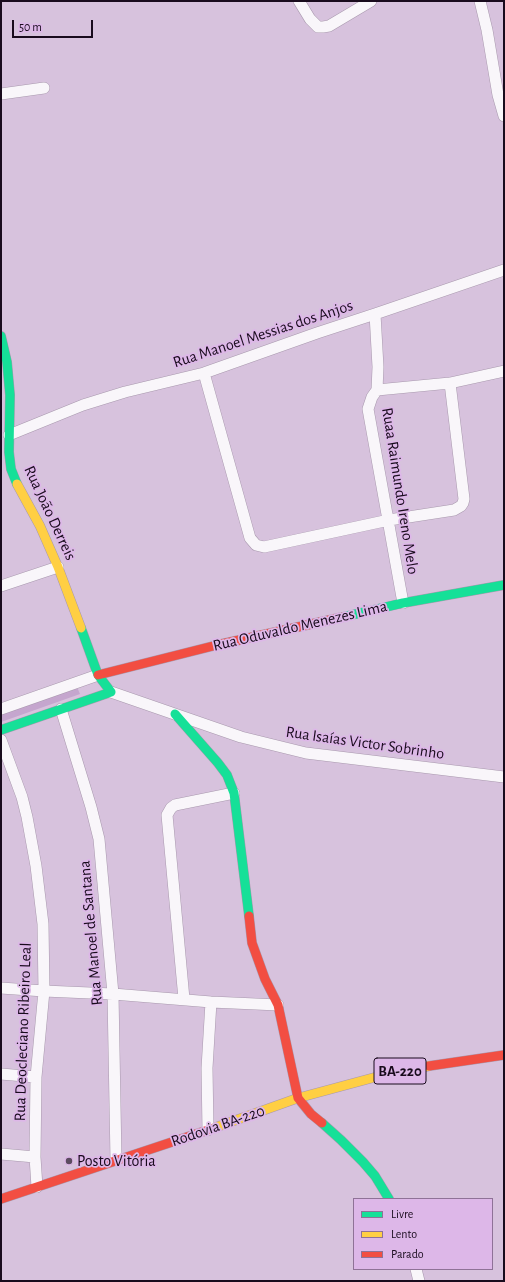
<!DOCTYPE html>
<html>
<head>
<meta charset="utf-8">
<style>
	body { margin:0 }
	#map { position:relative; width:505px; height:1282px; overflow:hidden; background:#d7c2dd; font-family:"Alegreya Sans",sans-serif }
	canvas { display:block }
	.frame { position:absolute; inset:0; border:2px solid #190b1d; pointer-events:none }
	.legend { position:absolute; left:353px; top:1198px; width:140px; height:72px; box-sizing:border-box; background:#ddb7e8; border:1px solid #8f7297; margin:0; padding:5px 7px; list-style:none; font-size:12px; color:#190b1d }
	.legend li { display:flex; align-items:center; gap:8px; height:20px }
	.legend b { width:20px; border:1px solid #8f7297 }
	.scale { position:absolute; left:12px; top:20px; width:81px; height:18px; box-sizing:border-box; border:2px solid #190b1d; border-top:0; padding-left:5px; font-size:12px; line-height:14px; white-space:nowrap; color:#190b1d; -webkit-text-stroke:3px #ddb7e8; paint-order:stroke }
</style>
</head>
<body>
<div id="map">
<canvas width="505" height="1282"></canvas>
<div class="frame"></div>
<ul class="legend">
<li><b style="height:5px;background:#16e098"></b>Livre</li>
<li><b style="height:5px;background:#ffcf43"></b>Lento</li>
<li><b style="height:5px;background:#f24e42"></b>Parado</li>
</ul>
<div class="scale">50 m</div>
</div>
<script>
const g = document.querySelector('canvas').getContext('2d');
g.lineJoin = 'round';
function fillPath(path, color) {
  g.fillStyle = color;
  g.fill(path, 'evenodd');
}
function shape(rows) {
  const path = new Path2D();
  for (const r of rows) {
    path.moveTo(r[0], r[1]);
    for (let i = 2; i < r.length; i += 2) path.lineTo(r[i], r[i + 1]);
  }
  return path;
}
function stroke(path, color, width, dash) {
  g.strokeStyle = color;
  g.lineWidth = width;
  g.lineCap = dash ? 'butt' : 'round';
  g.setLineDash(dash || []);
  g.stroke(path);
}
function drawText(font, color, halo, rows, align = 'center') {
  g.font = font + ' "Alegreya Sans",sans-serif';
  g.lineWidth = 3.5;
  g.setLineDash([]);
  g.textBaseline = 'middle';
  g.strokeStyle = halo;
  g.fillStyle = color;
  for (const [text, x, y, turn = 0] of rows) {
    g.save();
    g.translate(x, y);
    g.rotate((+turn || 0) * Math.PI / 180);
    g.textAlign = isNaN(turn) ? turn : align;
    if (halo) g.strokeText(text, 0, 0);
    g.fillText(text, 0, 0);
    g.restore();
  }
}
const green = shape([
	[77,687,80,694,1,722,1,714]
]);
const street = shape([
	[299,1,310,19,318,27,323,27,329,26,371,1],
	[480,1,487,30,498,95,504,116],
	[1,94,44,88],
	[375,314,378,367,377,390,372,397,368,409,403,603],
	[204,373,250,538,256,545,264,547,389,520,454,510,461,506,463,503,464,499,450,383],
	[377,390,450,383,504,371],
	[9,435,83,405,125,392,204,373,317,333,375,314,504,270],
	[1,586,58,567],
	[111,692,241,737,306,753,504,777],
	[1,709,98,675],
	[61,709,91,807,99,839,113,994,116,1160],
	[1,740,22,797,27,817,36,866,43,924,44,991,36,1077,35,1157,37,1187],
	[1,988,44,991,113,994,211,1002,278,1005],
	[184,999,167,815,171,808,175,805,234,793],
	[1,1074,36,1077],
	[208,1130,207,1068,211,1002],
	[1,1154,35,1157],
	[416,1269,419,1281]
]);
const fast = shape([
	[1,336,7,362,10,395,9,452,11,469,17,484],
	[343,617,403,603,504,585],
	[175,714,218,763,227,775,234,793,249,916],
	[1,730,111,692,98,675,81,628],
	[322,1123,341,1140,363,1162,375,1176,389,1199]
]);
const slow = shape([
	[17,484,40,526,58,567,81,628],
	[211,1129,298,1098,387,1074,429,1066]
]);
const jam = shape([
	[98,675,217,645,343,617],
	[249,916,252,943,265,979,278,1005,298,1098,311,1114,322,1123],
	[429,1066,504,1055],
	[1,1199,211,1129]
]);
const markers = [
	[69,1161,4,"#5c4b60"]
];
const shields = [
	[400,1071,52]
];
const shieldNames = [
	["BA-220",400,1071]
];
const streetNames = [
	["Rua Manoel Messias dos Anjos",263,334,-18],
	["Ruaa Raimundo Ireno Melo",400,491,81],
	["Rua João Derreis",50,513,65],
	["Rua Oduvaldo Menezes Lima",300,626,-13],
	["Rua Isaías Victor Sobrinho",365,743,8],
	["Rua Manoel de Santana",91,933,-95],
	["Rua Deocleciano Ribeiro Leal",23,1032,-88],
	["Rodovia BA-220",218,1126,-19]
];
const poiNames = [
	["Posto Vitória",77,1161]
];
fillPath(green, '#c5a6ce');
stroke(street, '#a898ad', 12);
stroke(fast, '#a898ad', 10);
stroke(slow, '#a898ad', 10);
stroke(jam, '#a898ad', 10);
stroke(street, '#f9f6fa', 11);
stroke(fast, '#16e098', 9);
stroke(slow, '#ffcf43', 9);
stroke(jam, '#f24e42', 9);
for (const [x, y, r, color] of markers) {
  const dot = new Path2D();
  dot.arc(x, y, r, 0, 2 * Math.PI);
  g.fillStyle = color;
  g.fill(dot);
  stroke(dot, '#ddb7e8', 1.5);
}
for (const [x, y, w] of shields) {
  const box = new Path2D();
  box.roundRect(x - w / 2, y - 13, w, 26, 3);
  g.fillStyle = '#ddb7e8';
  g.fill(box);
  stroke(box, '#190b1d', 1);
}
drawText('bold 15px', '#190b1d', null, shieldNames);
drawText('16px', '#190b1d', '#ddb7e8', streetNames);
drawText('16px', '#190b1d', '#ddb7e8', poiNames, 'left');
</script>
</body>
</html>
